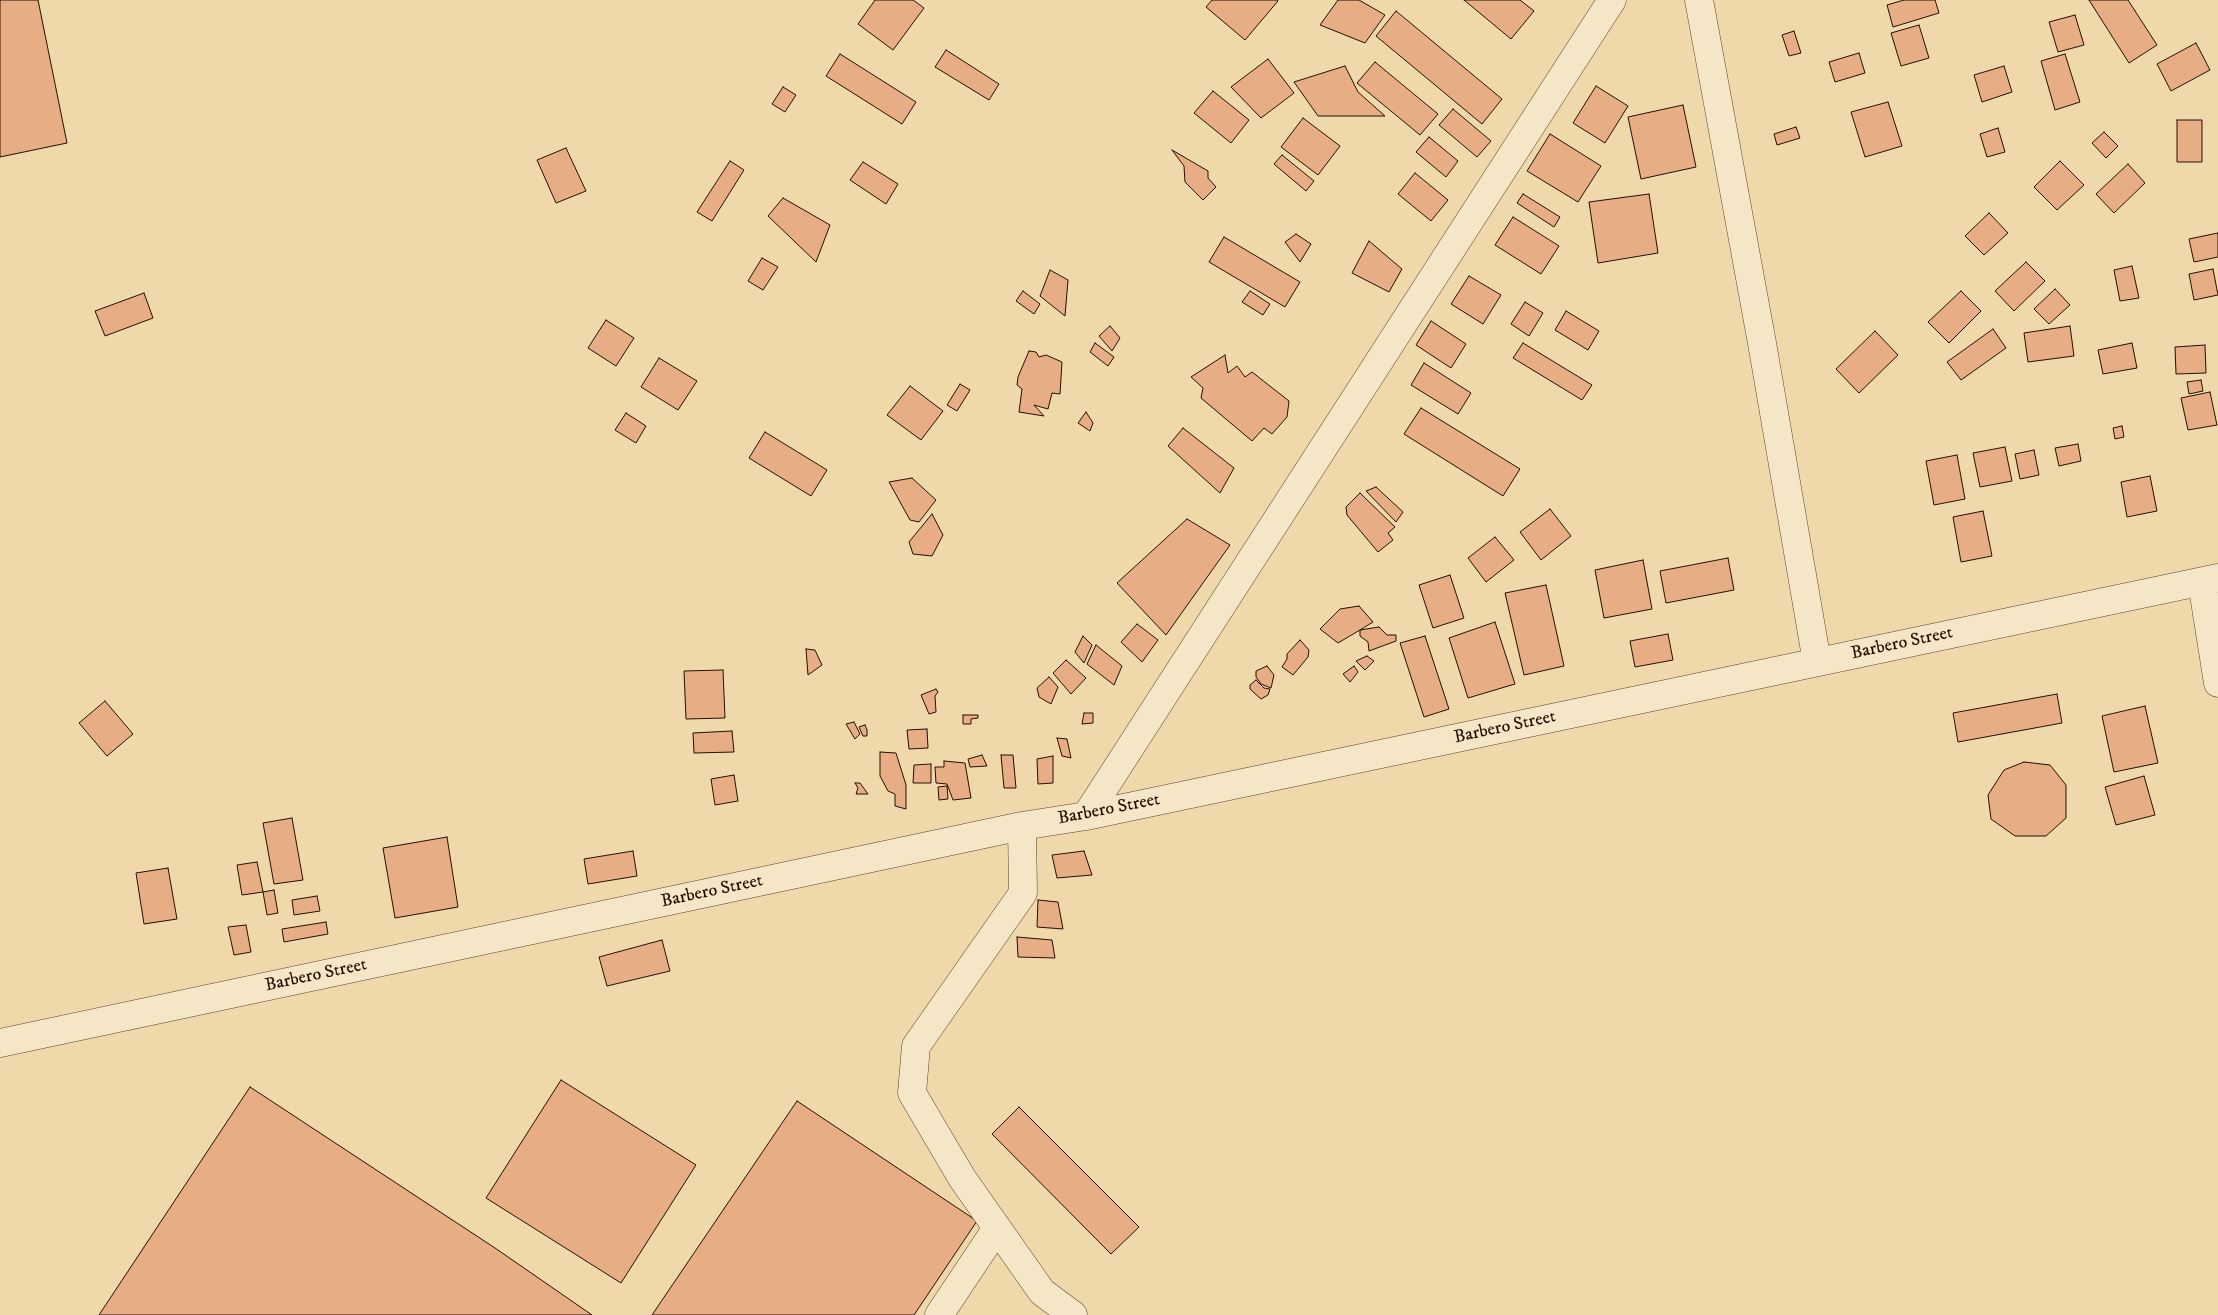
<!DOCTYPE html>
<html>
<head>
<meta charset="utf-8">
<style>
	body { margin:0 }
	canvas { display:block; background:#efd9aa }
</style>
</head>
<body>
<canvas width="2218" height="1315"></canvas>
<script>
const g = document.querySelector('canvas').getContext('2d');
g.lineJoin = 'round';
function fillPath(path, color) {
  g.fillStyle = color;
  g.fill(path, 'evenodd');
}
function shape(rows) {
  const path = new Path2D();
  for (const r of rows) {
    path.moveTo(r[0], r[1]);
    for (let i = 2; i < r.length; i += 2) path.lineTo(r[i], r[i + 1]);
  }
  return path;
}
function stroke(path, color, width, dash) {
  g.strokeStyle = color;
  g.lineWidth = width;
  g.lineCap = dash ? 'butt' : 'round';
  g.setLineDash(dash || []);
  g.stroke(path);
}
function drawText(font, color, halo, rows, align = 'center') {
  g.font = font + ' "IM FELL DW Pica",serif';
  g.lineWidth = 4.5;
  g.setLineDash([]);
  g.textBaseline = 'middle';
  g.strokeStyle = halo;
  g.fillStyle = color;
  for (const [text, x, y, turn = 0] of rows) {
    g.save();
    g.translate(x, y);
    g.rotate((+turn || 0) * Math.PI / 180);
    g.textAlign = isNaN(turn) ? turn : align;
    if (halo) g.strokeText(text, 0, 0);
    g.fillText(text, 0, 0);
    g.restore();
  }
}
const building = shape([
	[0,0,38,0,67,143,0,157,0,0],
	[875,0,913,0,924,8,893,50,858,24,875,0],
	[1212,0,1277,0,1278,1,1245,40,1206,7,1212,0],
	[1338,0,1359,0,1385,15,1365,43,1320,25,1338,0],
	[1464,0,1520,0,1534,11,1511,39,1464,0],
	[1904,0,1935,0,1939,13,1893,27,1887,5,1904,0],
	[2089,0,2128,0,2157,45,2129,63,2089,0],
	[1396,11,1502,99,1482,124,1376,36,1396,11],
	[2075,15,2084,45,2058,52,2049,22,2075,15],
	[1919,25,1929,58,1901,66,1891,33,1919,25],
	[1794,31,1801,53,1789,56,1782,35,1794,31],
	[2196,43,2210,70,2171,91,2157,64,2196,43],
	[946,50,999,84,989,100,935,67,946,50],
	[1859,53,1865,73,1835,82,1829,62,1859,53],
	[840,54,916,102,902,124,826,76,840,54],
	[2065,54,2080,102,2055,110,2041,61,2065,54],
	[1268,59,1294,93,1261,118,1231,87,1268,59],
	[1375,62,1438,114,1420,135,1357,83,1375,62],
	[1345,66,1358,92,1385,116,1318,116,1294,82,1345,66],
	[2004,66,2012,92,1982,102,1974,75,2004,66],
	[1596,86,1628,106,1605,143,1573,123,1596,86],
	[783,87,796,95,785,112,772,104,783,87],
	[1213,91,1249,120,1231,143,1194,113,1213,91],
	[1888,102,1902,146,1865,157,1851,112,1888,102],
	[1683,105,1696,167,1641,179,1628,117,1683,105],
	[1453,109,1491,141,1477,157,1439,125,1453,109],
	[1303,118,1340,146,1318,175,1281,147,1303,118],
	[2177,120,2202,120,2202,162,2177,162,2177,120],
	[1796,127,1800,138,1777,145,1774,134,1796,127],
	[1998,128,2005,152,1987,157,1980,134,1998,128],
	[2104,132,2118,146,2106,158,2092,143,2104,132],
	[1550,134,1601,166,1578,202,1527,171,1550,134],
	[1429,137,1458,161,1446,177,1416,152,1429,137],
	[566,148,586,191,556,203,537,160,566,148],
	[1172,150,1208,171,1208,178,1216,187,1203,200,1185,182,1184,166,1172,150],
	[1282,155,1314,181,1306,191,1274,164,1282,155],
	[730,161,744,170,712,221,697,212,730,161],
	[2060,161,2084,185,2057,210,2034,187,2060,161],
	[863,162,898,184,886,204,850,180,863,162],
	[2128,164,2145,183,2114,213,2096,194,2128,164],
	[1415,173,1448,200,1431,221,1398,194,1415,173],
	[1523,194,1560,217,1554,227,1517,203,1523,194],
	[1649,194,1658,253,1598,263,1589,202,1649,194],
	[783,198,830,225,816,262,768,216,783,198],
	[1989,213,2008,233,1984,255,1965,236,1989,213],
	[1513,217,1559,246,1541,274,1495,245,1513,217],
	[2218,233,2218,257,2194,262,2189,239,2218,233],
	[1296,234,1311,244,1300,262,1285,242,1296,234],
	[1224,237,1300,282,1285,307,1209,262,1224,237],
	[1369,241,1402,269,1389,292,1352,273,1369,241],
	[762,258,778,267,763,290,748,281,762,258],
	[2026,262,2045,281,2014,311,1995,291,2026,262],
	[2132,266,2139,298,2120,301,2114,270,2132,266],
	[2213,269,2218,295,2194,300,2189,274,2213,269],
	[1050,270,1068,280,1065,316,1040,296,1050,270],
	[1469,276,1501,295,1483,324,1451,304,1469,276],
	[2055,289,2070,305,2049,324,2034,309,2055,289],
	[1023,291,1040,304,1034,314,1016,301,1023,291],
	[1250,291,1270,304,1263,315,1242,302,1250,291],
	[1961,291,1981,311,1949,343,1928,322,1961,291],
	[144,293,153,318,105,336,95,311,144,293],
	[1525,302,1543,313,1529,336,1511,324,1525,302],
	[1566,311,1599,331,1588,350,1555,330,1566,311],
	[606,320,634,338,616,366,588,348,606,320],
	[1431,321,1466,344,1451,368,1416,345,1431,321],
	[1110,326,1120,338,1112,351,1099,336,1110,326],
	[2070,326,2074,356,2028,362,2024,333,2070,326],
	[1993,329,2006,348,1961,380,1947,362,1993,329],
	[1875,331,1898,355,1859,393,1836,369,1875,331],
	[1095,343,1114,357,1108,366,1090,352,1095,343],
	[1523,343,1592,385,1582,400,1513,358,1523,343],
	[2132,343,2137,368,2103,374,2098,350,2132,343],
	[2205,345,2206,373,2176,374,2175,347,2205,345],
	[1029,351,1036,352,1039,357,1046,355,1062,362,1060,394,1052,393,1048,409,1034,405,1044,416,1019,412,1022,389,1017,385,1018,377,1029,351],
	[1225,355,1228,373,1237,366,1245,377,1252,372,1289,401,1287,417,1272,434,1264,428,1252,441,1201,398,1203,388,1191,377,1225,355],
	[659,358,697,381,678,410,641,387,659,358],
	[1424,363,1471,393,1458,414,1411,385,1424,363],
	[2201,380,2203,391,2189,394,2187,382,2201,380],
	[960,384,970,390,957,411,947,405,960,384],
	[910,386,943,411,921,440,887,415,910,386],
	[2210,392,2217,425,2188,430,2181,398,2210,392],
	[1421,408,1520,469,1503,496,1404,434,1421,408],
	[1086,412,1093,423,1090,431,1078,423,1086,412],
	[626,413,646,426,636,443,615,430,626,413],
	[2122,426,2124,437,2115,439,2113,428,2122,426],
	[1183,428,1234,468,1220,493,1168,446,1183,428],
	[765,432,827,470,811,496,749,458,765,432],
	[2078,444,2081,461,2059,466,2055,448,2078,444],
	[2005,447,2012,481,1980,487,1973,453,2005,447],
	[2034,450,2039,475,2020,479,2015,454,2034,450],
	[1957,455,1965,499,1934,505,1926,461,1957,455],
	[2150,476,2157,511,2127,517,2121,482,2150,476],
	[912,478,936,500,919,522,910,520,889,482,912,478],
	[1376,487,1403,512,1396,522,1366,491,1376,487],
	[1360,493,1395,527,1388,533,1393,540,1378,552,1347,515,1346,507,1360,493],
	[1550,509,1571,536,1541,560,1520,532,1550,509],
	[1983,511,1992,556,1961,562,1953,517,1983,511],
	[932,514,943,535,932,556,913,554,909,542,932,514],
	[1187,519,1230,545,1166,635,1117,583,1187,519],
	[1495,537,1514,560,1486,582,1468,558,1495,537],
	[1728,558,1734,590,1666,603,1660,571,1728,558],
	[1643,560,1652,609,1604,618,1595,570,1643,560],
	[1450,575,1464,618,1433,628,1419,585,1450,575],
	[1546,585,1564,666,1524,675,1505,593,1546,585],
	[1359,606,1373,622,1360,630,1338,643,1320,629,1340,609,1359,606],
	[1495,622,1515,684,1468,698,1449,638,1495,622],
	[1137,624,1158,640,1142,662,1121,642,1137,624],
	[1379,627,1387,635,1396,635,1396,641,1369,651,1368,642,1360,636,1360,630,1379,627],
	[1668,634,1673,660,1635,667,1630,641,1668,634],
	[1083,636,1092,645,1084,663,1075,652,1083,636],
	[1425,636,1449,709,1424,717,1400,643,1425,636],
	[1300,640,1309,650,1308,657,1293,675,1282,667,1287,659,1287,654,1300,640],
	[1096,645,1122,666,1114,685,1087,664,1096,645],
	[806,649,815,650,822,665,808,675,806,649],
	[1367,656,1374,661,1365,670,1356,661,1367,656],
	[1066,660,1086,678,1071,694,1053,673,1066,660],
	[1267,666,1274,675,1271,688,1261,684,1256,677,1256,671,1267,666],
	[1354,666,1358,672,1350,682,1343,674,1354,666],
	[723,670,725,718,686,719,684,671,723,670],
	[1049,677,1058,687,1051,704,1039,697,1037,688,1049,677],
	[1256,680,1264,688,1270,689,1268,695,1261,699,1250,689,1250,685,1256,680],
	[936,689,938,692,935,696,936,712,929,714,921,695,936,689],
	[2057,694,2062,723,1958,742,1953,713,2057,694],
	[105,701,133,734,107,756,79,723,105,701],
	[2145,706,2158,763,2114,772,2102,716,2145,706],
	[1084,713,1093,713,1093,723,1082,724,1084,713],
	[963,715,978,715,978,718,971,719,971,724,963,724,963,715],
	[854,722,860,734,855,739,846,724,854,722],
	[865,725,867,730,867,736,863,736,859,727,865,725],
	[927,729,928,748,909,749,907,730,927,729],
	[732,731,734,752,694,753,693,733,732,731],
	[1057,738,1067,739,1071,758,1062,756,1057,738],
	[880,752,896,753,906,785,906,809,895,806,895,794,888,791,880,776,880,752],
	[982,755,987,766,970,767,968,759,982,755],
	[1001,755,1013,755,1016,788,1004,788,1001,755],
	[1053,756,1053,783,1038,784,1037,759,1053,756],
	[944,761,965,763,971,798,953,800,947,784,936,783,935,767,944,767,944,761],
	[2024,762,2050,765,2066,785,2066,818,2046,836,2015,836,1991,819,1988,795,2004,770,2024,762],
	[931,764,931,783,913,783,914,765,931,764],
	[734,775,738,801,715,805,711,779,734,775],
	[2144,776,2155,815,2116,825,2105,787,2144,776],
	[855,783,860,783,868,794,856,794,858,788,855,783],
	[947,786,948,799,939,800,938,787,947,786],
	[292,818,303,880,274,884,263,823,292,818],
	[447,837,458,907,395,918,383,848,447,837],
	[633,851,637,876,588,884,584,859,633,851],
	[1084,851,1092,875,1057,878,1052,855,1084,851],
	[257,862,263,892,242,895,237,865,257,862],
	[168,868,177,919,144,924,136,873,168,868],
	[274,890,278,913,267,915,263,892,274,890],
	[317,896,320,911,294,915,292,900,317,896],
	[1038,900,1058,902,1063,929,1037,927,1038,900],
	[326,922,328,934,284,942,282,929,326,922],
	[246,925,251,952,234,955,228,927,246,925],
	[1017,937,1052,940,1055,958,1018,957,1017,937],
	[662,940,670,971,607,986,599,957,662,940],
	[561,1080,696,1165,621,1283,486,1198,561,1080],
	[250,1087,495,1248,592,1315,99,1315,250,1087],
	[797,1101,977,1221,914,1315,652,1315,797,1101],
	[1019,1107,1139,1227,1111,1254,992,1134,1019,1107]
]);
const minor = shape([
	[1699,0,1762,343,1817,662],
	[2202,582,2218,683],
	[1086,816,1612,0],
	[1022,826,1023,893,916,1046,912,1093,962,1178,1042,1292,1073,1315],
	[0,1043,1022,826,1086,816,2218,578],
	[939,1315,997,1228]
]);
const streetNames = [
	["Barbero Street",1902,644,-12],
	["Barbero Street",1505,728,-12],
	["Barbero Street",1109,810,-11],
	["Barbero Street",712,892,-12],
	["Barbero Street",316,976,-12]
];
fillPath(building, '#e7ad85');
stroke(building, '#260f02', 1);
stroke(minor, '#58422c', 29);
stroke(minor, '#f5e6c8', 28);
drawText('18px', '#260f02', '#f5e6c8', streetNames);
</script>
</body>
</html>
